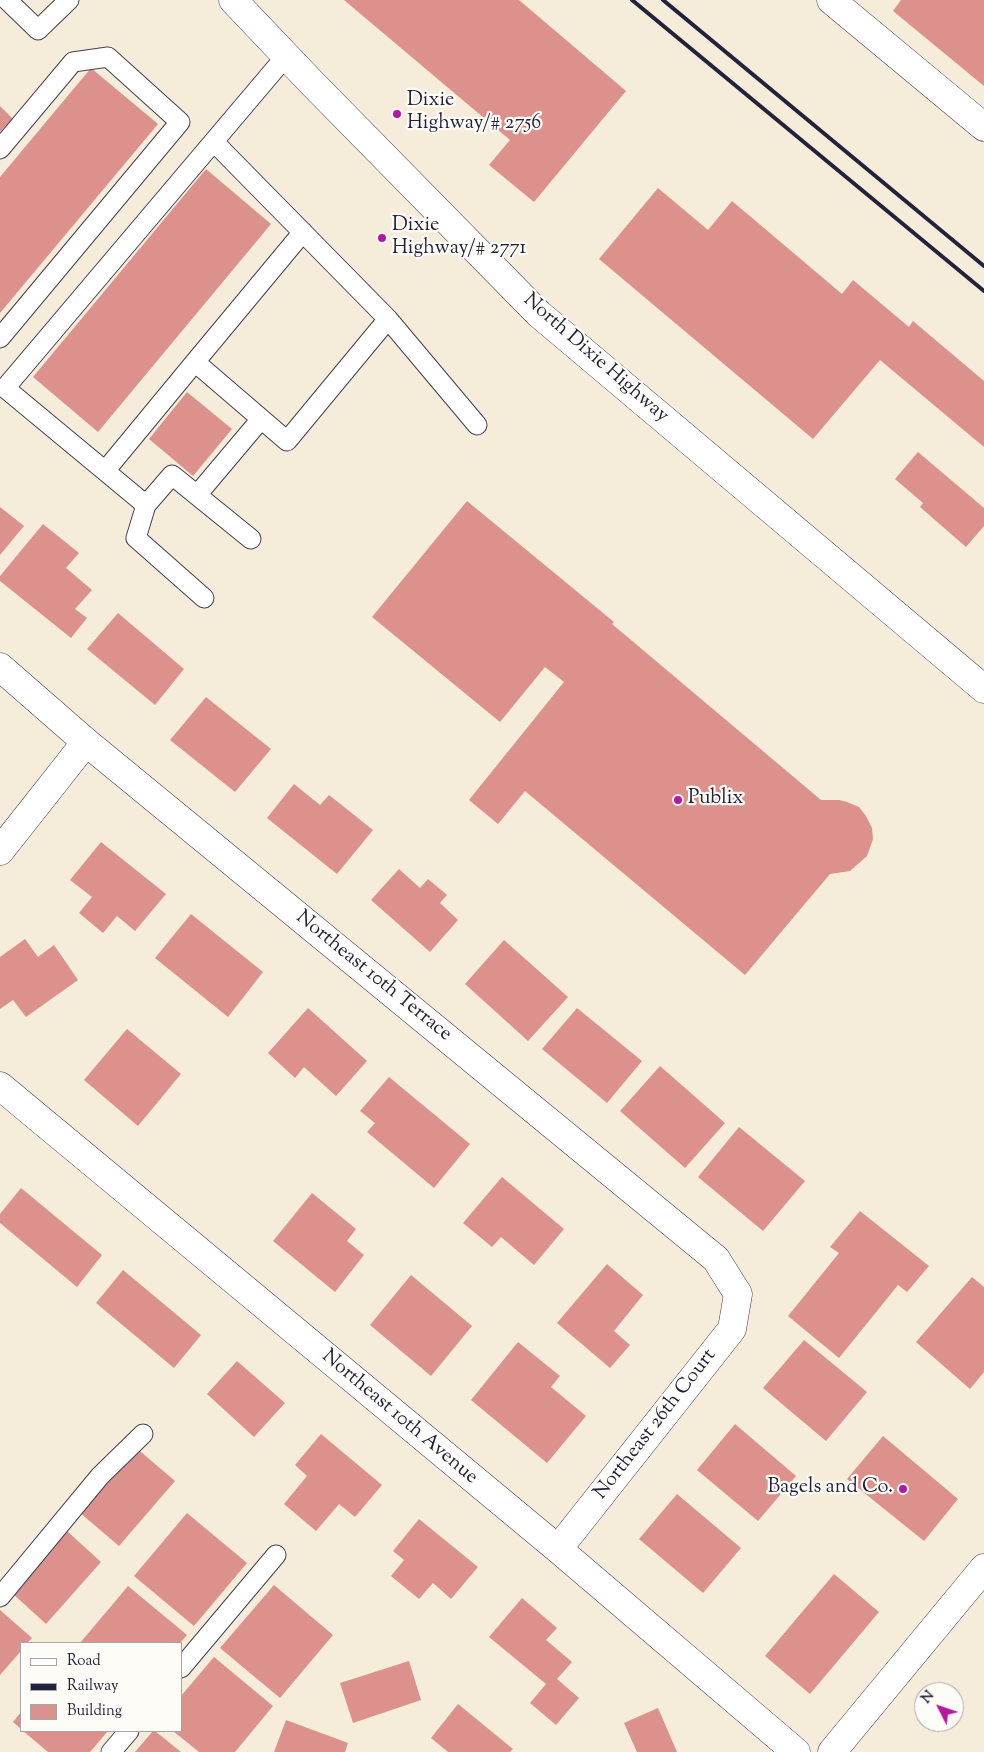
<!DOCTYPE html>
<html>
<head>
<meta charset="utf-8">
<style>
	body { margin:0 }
	#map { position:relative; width:984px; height:1752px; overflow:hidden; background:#f6ecda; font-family:"Sorts Mill Goudy",serif }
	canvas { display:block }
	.legend { position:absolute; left:20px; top:1642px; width:162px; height:90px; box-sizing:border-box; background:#fdfcf7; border:1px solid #a5a5ac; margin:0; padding:6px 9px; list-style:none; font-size:15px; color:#22223b }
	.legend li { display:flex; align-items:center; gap:10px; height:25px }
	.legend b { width:25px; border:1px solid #a5a5ac }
	.north { position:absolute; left:914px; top:1682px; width:50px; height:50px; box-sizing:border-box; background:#fdfcf7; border:1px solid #a5a5ac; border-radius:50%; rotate:311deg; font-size:14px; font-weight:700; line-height:20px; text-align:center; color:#22223b }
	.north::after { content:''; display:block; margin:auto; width:18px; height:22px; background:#b5179e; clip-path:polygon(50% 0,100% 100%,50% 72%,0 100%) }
</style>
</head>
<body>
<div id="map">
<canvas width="984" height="1752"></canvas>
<ul class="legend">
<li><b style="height:6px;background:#fff"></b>Road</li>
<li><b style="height:6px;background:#22223b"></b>Railway</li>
<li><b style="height:14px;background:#dc918c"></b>Building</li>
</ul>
<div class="north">N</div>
</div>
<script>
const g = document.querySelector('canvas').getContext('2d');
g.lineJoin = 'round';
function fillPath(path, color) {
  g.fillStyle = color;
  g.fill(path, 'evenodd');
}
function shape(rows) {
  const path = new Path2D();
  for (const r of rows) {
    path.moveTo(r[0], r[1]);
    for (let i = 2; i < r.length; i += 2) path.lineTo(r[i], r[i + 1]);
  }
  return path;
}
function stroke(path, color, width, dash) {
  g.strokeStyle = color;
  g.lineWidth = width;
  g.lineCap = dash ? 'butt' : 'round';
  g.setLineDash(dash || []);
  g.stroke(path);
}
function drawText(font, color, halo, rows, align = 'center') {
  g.font = font + ' "Sorts Mill Goudy",serif';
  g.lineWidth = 4.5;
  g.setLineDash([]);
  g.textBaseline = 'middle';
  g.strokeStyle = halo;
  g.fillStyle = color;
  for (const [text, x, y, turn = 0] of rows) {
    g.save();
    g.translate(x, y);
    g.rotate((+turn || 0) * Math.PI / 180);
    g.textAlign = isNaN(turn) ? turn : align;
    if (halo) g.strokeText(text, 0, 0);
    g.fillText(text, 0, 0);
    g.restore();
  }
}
const building = shape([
	[344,0,519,0,626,91,534,202,489,165,510,140],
	[901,0,984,0,984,86,893,11],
	[91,68,158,124,0,313,0,177],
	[0,106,13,119,0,132],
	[206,169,271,224,98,432,33,377],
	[658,188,708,230,732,201,842,294,853,280,909,327,913,321,984,381,984,447,880,360,813,439,599,259],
	[187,392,232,429,193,476,149,439],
	[918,452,984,508,984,526,966,547,920,507,923,503,895,479],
	[467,501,614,622,612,624,821,800,839,800,847,802,859,807,866,816,872,828,873,839,867,856,850,871,830,874,745,975,525,791,498,824,469,800,564,682,545,667,500,722,372,617],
	[0,507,24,526,0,555],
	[43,524,79,553,66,568,92,590,75,609,87,618,71,638,0,581,0,576],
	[118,613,184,669,155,705,87,649],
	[206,697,271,749,235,792,170,740],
	[294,784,320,805,329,795,373,830,337,874,267,818],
	[101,842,166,894,135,931,117,916,103,933,79,913,92,897,70,880],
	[399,869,420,888,428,879,447,895,440,903,458,920,430,952,371,900],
	[191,914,263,972,228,1017,155,958],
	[25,939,38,957,54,945,78,980,26,1017,13,1000,0,1009,0,957],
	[504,940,568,997,528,1041,465,984],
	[308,1008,367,1061,336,1096,304,1067,295,1078,268,1053],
	[577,1008,642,1061,607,1103,542,1049],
	[127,1029,181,1074,138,1126,84,1080],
	[660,1066,725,1123,685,1168,620,1111],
	[389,1077,470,1144,434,1188,367,1132,375,1123,360,1111],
	[739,1127,805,1181,763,1231,698,1177],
	[502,1177,564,1229,534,1265,501,1237,492,1247,463,1223],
	[21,1188,102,1255,77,1287,0,1223,0,1214],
	[312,1193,356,1229,347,1241,364,1255,335,1292,273,1241],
	[860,1211,929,1266,907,1292,898,1285,839,1358,788,1316,839,1253,830,1247],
	[607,1264,643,1295,614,1331,630,1345,610,1368,557,1323],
	[123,1270,201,1335,174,1368,96,1303],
	[411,1275,472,1326,431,1376,370,1325],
	[972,1277,984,1287,984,1372,970,1389,916,1342],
	[804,1340,867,1392,826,1441,763,1388],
	[518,1342,560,1376,551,1387,586,1416,547,1463,471,1400],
	[237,1361,285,1403,254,1437,207,1394],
	[735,1424,796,1476,758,1521,697,1470],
	[321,1434,382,1485,355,1517,339,1504,316,1531,284,1504,307,1476,295,1465],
	[883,1436,958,1499,924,1541,847,1479],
	[134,1446,175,1481,119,1546,79,1512],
	[677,1494,741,1548,703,1593,639,1539],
	[187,1513,247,1563,194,1626,134,1576],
	[419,1519,478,1567,451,1599,433,1583,419,1599,391,1576,404,1560,393,1551],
	[67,1531,101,1562,46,1624,12,1593],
	[834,1574,879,1612,810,1694,765,1656],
	[274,1585,333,1635,280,1698,220,1648],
	[128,1586,187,1635,180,1643,80,1643],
	[522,1598,557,1628,546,1640,572,1662,557,1679,579,1698,556,1725,530,1703,546,1684,489,1637],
	[0,1610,32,1638,27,1643,21,1643,21,1651,0,1675],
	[214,1657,273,1706,235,1752,199,1752,173,1731,181,1731,181,1696],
	[409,1661,421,1700,353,1723,340,1683],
	[458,1704,513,1749,510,1752,448,1752,431,1738],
	[658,1708,677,1752,637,1752,624,1723],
	[21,1712,21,1729,13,1722],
	[286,1720,348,1743,345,1752,274,1752],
	[23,1731,108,1731,90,1752,48,1752],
	[153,1731,155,1731,181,1752,135,1752]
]);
const lane = shape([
	[7,0,38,30,69,0],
	[214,142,388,319,477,425],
	[0,149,73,62,108,57,180,122,0,338],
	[303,232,195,362,287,441,388,319],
	[105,471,195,362],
	[197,495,261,419],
	[146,505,136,538,204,598],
	[251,539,172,475,146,505,5,388,286,56],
	[0,1597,100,1476,143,1434],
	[181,1668,276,1555],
	[111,1752,129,1731]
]);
const street = shape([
	[831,0,984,127],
	[0,667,86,742,716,1259,738,1294,732,1329,558,1549],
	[0,851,86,742],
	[0,1086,558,1549,796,1752]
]);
const secondary = shape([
	[233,0,311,82,539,314,984,689],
	[832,1752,984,1568]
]);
const rail = shape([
	[632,0,984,291],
	[663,0,984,266]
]);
const markers = [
	[397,114,5,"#b5179e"],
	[382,238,5,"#b5179e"],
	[678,800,5,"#b5179e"],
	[903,1489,5,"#b5179e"]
];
const poiNames = [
	["Dixie",407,102],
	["Highway/# 2756",407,125],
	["Dixie",392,227],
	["Highway/# 2771",392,250],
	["Publix",688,800],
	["Bagels and Co.",893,1489,"right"]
];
const streetNames = [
	["North Dixie Highway",595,359,41],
	["Northeast 10th Terrace",373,977,39],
	["Northeast 10th Avenue",399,1418,40],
	["Northeast 26th Court",656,1425,-52]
];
fillPath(building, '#dc918c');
stroke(lane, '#424053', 21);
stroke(street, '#424053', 29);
stroke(secondary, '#424053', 29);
stroke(lane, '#fff', 19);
stroke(street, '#fff', 28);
stroke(secondary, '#fff', 28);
stroke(rail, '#22223b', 4);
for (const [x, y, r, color] of markers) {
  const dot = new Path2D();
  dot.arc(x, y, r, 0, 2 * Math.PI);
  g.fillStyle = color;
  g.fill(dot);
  stroke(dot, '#fdfcf7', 2);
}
drawText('20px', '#22223b', '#fdfcf7', poiNames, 'left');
drawText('20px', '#22223b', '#fdfcf7', streetNames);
</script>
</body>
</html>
